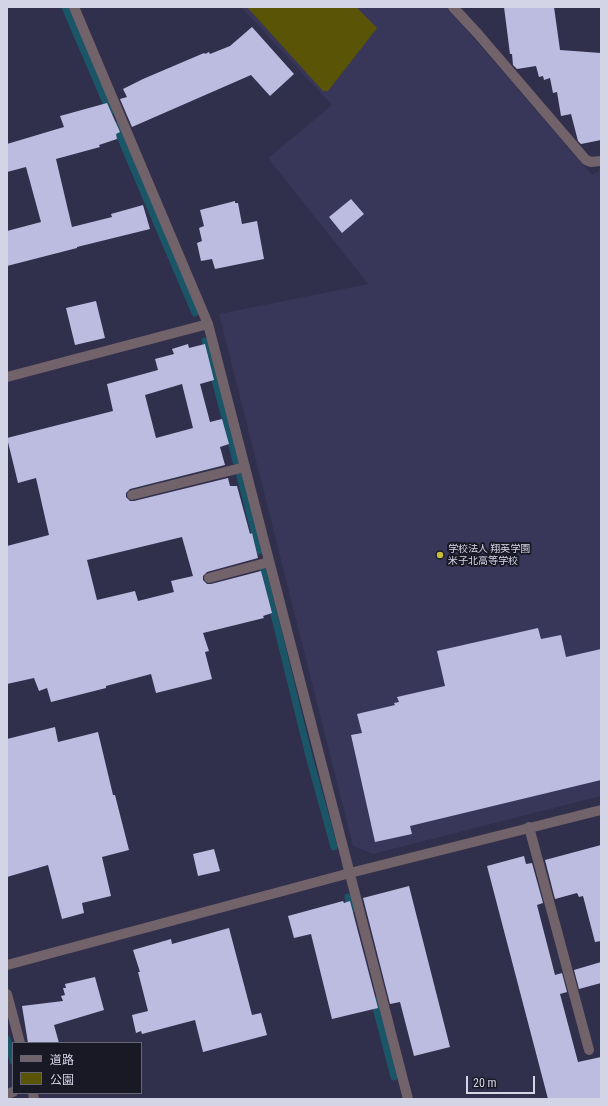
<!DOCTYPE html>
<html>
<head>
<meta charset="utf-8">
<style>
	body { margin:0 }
	#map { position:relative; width:608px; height:1106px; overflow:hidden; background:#302f4c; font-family:"Roboto Condensed","Noto Sans JP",sans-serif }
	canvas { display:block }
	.frame { position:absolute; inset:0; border:8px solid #d4d4e7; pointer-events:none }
	.legend { position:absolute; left:12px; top:1042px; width:130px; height:52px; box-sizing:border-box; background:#191926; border:1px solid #646473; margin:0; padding:5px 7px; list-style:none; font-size:12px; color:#d4d4e7 }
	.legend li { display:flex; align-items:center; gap:8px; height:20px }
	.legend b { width:20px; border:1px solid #646473 }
	.scale { position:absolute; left:466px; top:1076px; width:69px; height:18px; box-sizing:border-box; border:2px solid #d4d4e7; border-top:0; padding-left:5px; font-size:12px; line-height:14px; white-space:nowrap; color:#d4d4e7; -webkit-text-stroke:3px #191926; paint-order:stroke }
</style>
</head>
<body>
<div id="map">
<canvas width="608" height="1106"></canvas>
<div class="frame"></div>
<ul class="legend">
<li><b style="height:5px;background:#72626a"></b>道路</li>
<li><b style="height:11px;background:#5a5406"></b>公園</li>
</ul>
<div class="scale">20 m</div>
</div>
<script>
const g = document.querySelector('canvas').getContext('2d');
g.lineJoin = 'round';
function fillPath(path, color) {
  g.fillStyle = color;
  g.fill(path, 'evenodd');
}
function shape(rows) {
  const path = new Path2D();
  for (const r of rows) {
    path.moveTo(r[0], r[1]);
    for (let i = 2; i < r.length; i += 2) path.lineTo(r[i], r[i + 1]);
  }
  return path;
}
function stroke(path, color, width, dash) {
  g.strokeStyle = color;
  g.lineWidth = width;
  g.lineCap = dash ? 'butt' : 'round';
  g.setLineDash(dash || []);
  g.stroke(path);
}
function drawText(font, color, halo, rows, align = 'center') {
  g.font = font + ' "Roboto Condensed","Noto Sans JP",sans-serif';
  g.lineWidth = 4;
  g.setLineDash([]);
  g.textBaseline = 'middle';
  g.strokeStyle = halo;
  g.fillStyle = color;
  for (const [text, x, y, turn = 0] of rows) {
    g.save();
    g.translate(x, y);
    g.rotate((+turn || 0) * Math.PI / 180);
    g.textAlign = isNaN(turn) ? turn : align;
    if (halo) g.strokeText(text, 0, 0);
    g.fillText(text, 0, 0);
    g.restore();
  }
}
const built = shape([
	[241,7,447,7,592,175,599,171,599,169,601,168,601,796,373,854,353,846,219,314,368,284,268,158,332,105]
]);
const green = shape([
	[247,7,356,7,377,28,328,91,323,91]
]);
const stream = shape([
	[65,7,110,112],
	[115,125,195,313],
	[205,341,236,461],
	[240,476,259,551],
	[263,570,309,756,334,847],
	[348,897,351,910],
	[374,1000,394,1077],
	[7,1039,13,1061]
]);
const building = shape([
	[504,7,554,7,560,50,601,53,601,140,581,144,578,141,571,114,561,116,557,92,553,93,550,78,544,80,543,76,539,77,536,66,517,69,513,65,512,54,510,54],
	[252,27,294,74,270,96,251,75,132,127,120,99,127,97,123,89,143,79,204,53,205,54,209,52,210,54,230,46],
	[107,103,120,132,116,134,117,139,99,145,100,147,56,159,72,227,112,217,111,214,143,205,150,229,77,247,77,248,7,266,7,231,41,222,26,167,7,172,7,144,64,127,60,116],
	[351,199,364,214,342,233,329,217],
	[235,201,235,203,238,203,242,224,257,221,264,259,215,269,212,259,201,261,197,243,202,241,199,228,204,226,200,210],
	[96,301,105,338,75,345,66,308],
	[188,344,189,348,205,344,214,380,200,384,210,422,222,419,229,444,220,447,225,465,130,489,126,493,126,497,130,501,134,501,228,478,230,486,237,486,250,534,252,533,258,558,207,572,203,576,203,580,207,584,211,584,261,571,272,613,263,616,264,618,203,633,209,651,205,652,212,679,156,693,151,674,106,686,106,688,51,702,47,688,39,691,34,678,7,684,7,546,49,535,36,478,18,483,7,438,113,411,107,384,158,370,155,359,174,354,172,349],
	[182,384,193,428,156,438,145,395],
	[182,537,193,576,171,581,174,592,138,601,135,591,97,600,87,560],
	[538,628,541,639,561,635,566,657,601,649,601,780,410,826,412,834,375,842,351,735,362,733,357,714,395,705,394,703,399,702,397,697,445,686,437,651],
	[55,727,58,742,98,732,113,795,115,795,129,850,102,857,111,896,82,903,84,913,62,919,48,865,7,877,7,739],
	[601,845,601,941,595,942,583,896,579,897,577,893,555,899,545,860],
	[214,849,220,871,198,876,193,854],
	[524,856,526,864,532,863,543,903,537,905,555,975,562,973,567,992,560,994,578,1062,601,1057,601,1099,548,1099,487,866],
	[409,886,450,1047,414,1056,400,1002,390,1004,363,898],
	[343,901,344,903,350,901,378,1008,332,1019,311,934,294,938,288,916],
	[229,928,252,1015,261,1013,267,1035,203,1052,195,1020,142,1034,141,1031,136,1033,132,1015,148,1011,138,972,140,972,133,950,171,939,172,944],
	[601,962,601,983,579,989,574,970],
	[95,977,104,1010,54,1025,59,1043,28,1043,22,1006,63,1001,61,996,65,995,63,988,66,988,65,984]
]);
const service = shape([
	[132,495,245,467],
	[209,578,269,562]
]);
const minor = shape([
	[74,7,208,324,408,1099],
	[453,7,478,34,586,160,591,162,601,161],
	[7,377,208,324],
	[529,827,589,1050],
	[7,994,20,1043],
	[33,1093,34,1099],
	[7,1094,13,1092]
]);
const tertiary = shape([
	[7,965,350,873,601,810]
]);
const markers = [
	[440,555,4,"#c6bc3c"]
];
const poiNames = [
	["学校法人 翔英学園",448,549],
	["米子北高等学校",448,561]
];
fillPath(built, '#383659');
fillPath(green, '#5a5406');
stroke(stream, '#1b5568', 7);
fillPath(building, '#bcbce0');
stroke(service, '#72626a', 10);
stroke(minor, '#72626a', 10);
stroke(tertiary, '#72626a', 10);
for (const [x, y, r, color] of markers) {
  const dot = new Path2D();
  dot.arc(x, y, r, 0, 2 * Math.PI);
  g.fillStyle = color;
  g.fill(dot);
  stroke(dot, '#191926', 1.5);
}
drawText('10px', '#d4d4e7', '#191926', poiNames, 'left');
</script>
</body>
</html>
